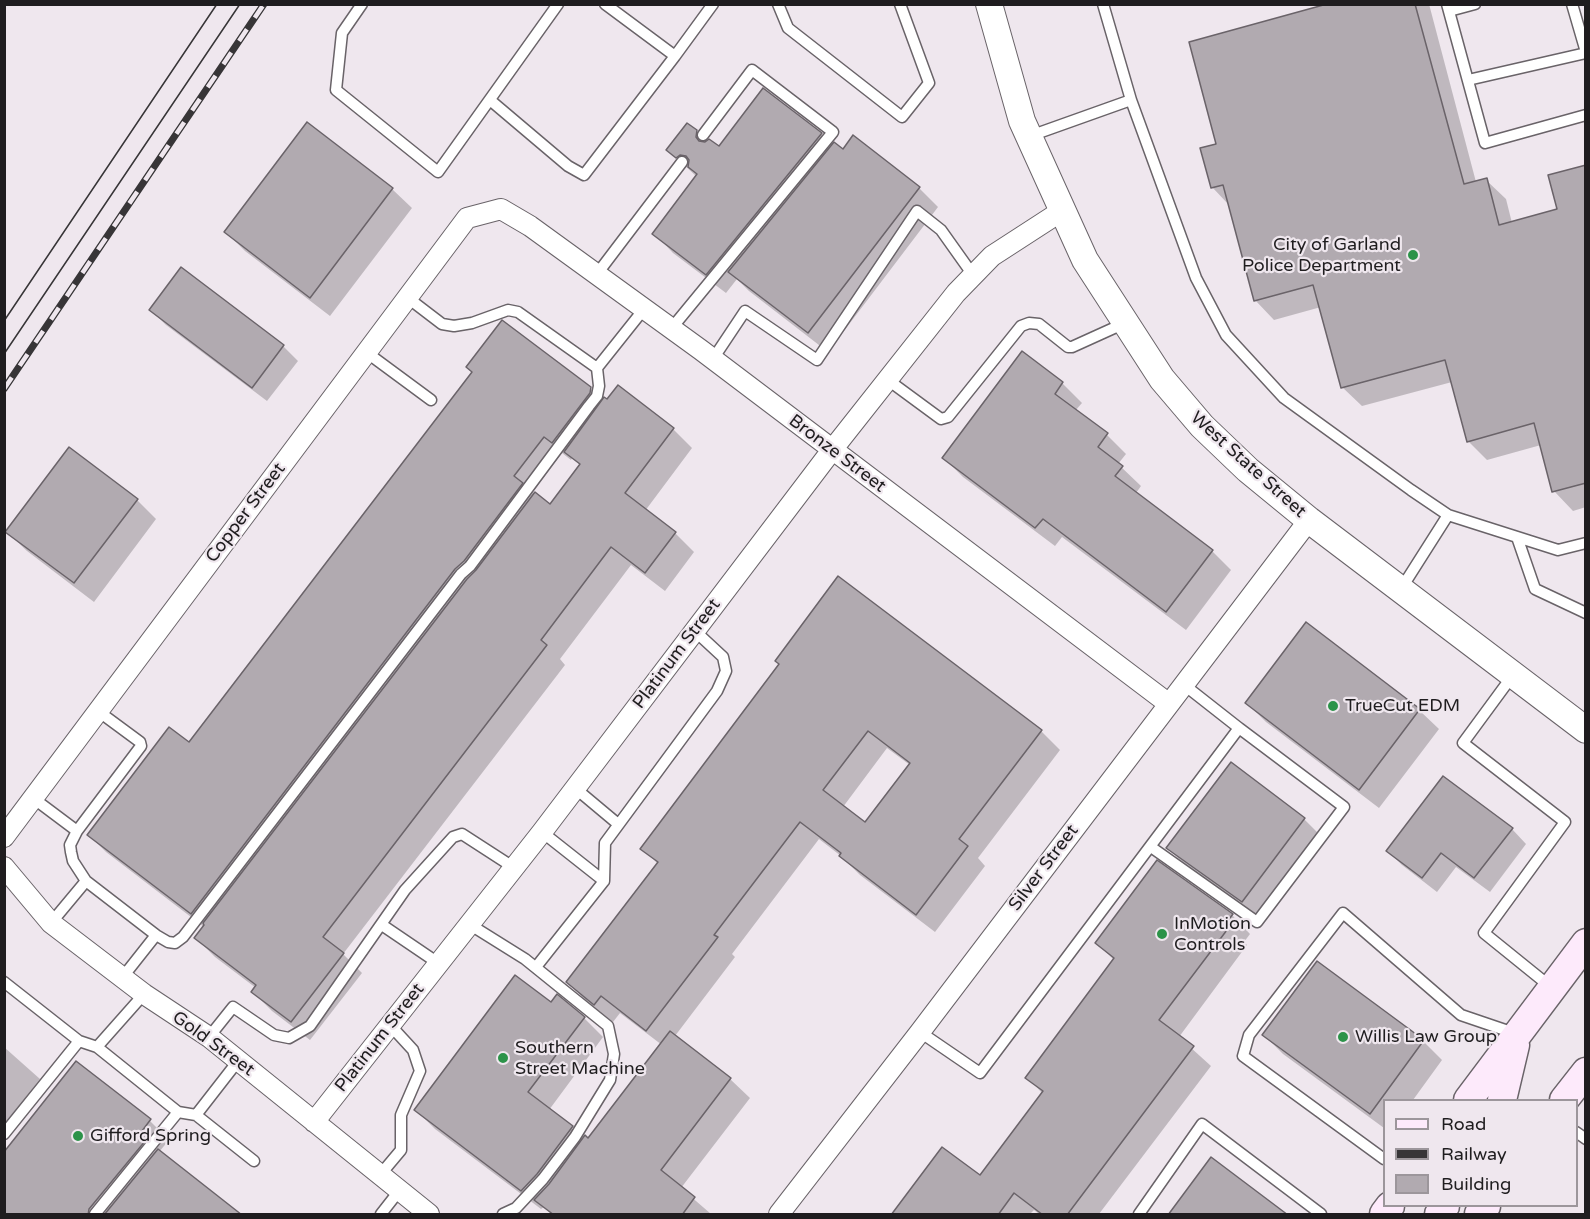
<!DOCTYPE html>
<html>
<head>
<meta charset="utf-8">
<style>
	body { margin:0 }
	#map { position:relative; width:1590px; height:1219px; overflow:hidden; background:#efe7ee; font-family:"Varela Round",sans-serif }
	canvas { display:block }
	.frame { position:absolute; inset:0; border:6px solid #1f1d1f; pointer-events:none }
	.legend { position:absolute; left:1383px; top:1099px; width:195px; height:108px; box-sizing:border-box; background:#efe7ee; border:2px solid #9c969b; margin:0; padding:8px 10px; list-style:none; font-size:18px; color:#1f1d1f }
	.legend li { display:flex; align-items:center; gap:12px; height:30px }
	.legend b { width:30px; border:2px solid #9c969b }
</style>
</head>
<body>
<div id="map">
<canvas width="1590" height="1219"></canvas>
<div class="frame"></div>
<ul class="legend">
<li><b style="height:8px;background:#fdeafb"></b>Road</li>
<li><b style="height:8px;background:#373537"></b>Railway</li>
<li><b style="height:16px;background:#b1aab0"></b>Building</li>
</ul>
</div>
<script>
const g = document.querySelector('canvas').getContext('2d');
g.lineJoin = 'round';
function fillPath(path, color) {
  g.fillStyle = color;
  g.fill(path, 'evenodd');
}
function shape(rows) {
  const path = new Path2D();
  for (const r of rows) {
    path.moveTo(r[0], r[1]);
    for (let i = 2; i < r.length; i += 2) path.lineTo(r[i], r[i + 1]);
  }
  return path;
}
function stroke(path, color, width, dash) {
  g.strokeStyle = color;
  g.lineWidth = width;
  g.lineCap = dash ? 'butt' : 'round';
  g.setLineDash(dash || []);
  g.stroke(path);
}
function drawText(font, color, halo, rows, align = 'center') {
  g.font = font + ' "Varela Round",sans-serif';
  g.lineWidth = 4.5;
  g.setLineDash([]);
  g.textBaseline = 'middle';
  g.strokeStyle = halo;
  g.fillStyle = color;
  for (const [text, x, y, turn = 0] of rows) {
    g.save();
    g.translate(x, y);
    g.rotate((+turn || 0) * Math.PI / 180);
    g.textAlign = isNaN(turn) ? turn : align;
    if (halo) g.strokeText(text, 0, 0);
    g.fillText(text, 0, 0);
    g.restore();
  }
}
const shadow = shape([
	[1333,4,1429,4,1476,182,1486,180,1506,199,1512,223,1558,210,1586,166,1586,507,1573,511,1554,491,1541,445,1487,460,1468,441,1452,382,1362,406,1342,387,1321,307,1274,320,1255,300,1229,205,1212,187,1218,145],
	[763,90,821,134,833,146,919,188,938,207,828,352,749,291,737,279,726,293,673,253,654,233,697,177,668,150,696,131,707,143,719,149],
	[392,189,412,208,330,316,245,251,226,232],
	[182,270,283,346,298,361,267,401,166,325,151,310],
	[1023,353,1062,383,1082,403,1075,411,1107,435,1126,454,1118,464,1141,486,1136,493,1212,551,1231,570,1186,630,1062,537,1055,546,963,477,944,458],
	[590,388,603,401,673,429,692,448,645,511,675,533,694,552,665,591,631,565,560,659,565,665,343,954,362,973,310,1040,272,1011,253,992,256,988,215,957,196,938,204,927,106,852,89,835],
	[562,453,571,460,572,458,581,466,551,506,533,492],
	[137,500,156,519,94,602,27,551,7,532],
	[839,578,1041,731,1060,750,978,858,985,866,935,932,860,875,841,856,819,839,732,954,735,957,675,1036,730,1079,750,1098,681,1188,711,1214,551,1214,544,1207,541,1209,435,1129,416,1110,551,1004,557,996,584,1018,603,1037,549,1110,584,1139,589,1140,662,1045,620,1013,613,1022,586,1001,568,982,658,864,642,848,781,664],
	[887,748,910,765,865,824,843,807],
	[1306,625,1419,710,1439,729,1379,808,1266,722,1247,703],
	[1231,764,1304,819,1319,834,1257,916,1183,863,1168,848],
	[1512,829,1526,844,1490,892,1456,867,1437,892,1402,865,1388,851],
	[1232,915,1250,934,1244,942,1247,945,1179,1037,1211,1066,1099,1214,1039,1214,1034,1210,1030,1214,899,1214,980,1177,1043,1094,1027,1077,1114,960,1097,943],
	[1264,1035,1423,1041,1442,1060,1413,1100,1384,1100,1384,1128,1283,1054],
	[4,1047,40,1079,4,1125],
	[76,1063,150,1121,169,1140,159,1152,239,1214,4,1214]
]);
const building = shape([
	[1327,4,1415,4,1464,184,1487,178,1499,225,1557,209,1548,175,1586,165,1586,483,1552,492,1534,423,1467,442,1445,360,1341,388,1313,285,1254,301,1223,185,1211,188,1200,148,1216,144,1189,42,1327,4],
	[763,88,822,133,706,275,652,234,697,174,688,167,689,160,686,156,680,155,676,158,666,150,687,123,697,130,696,137,699,141,705,142,709,139,719,146,763,88],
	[307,122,393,188,310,298,224,232,307,122],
	[853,135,920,187,808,333,728,272,834,142,843,149,853,135],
	[181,267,284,345,252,388,149,310,181,267],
	[502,320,591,387,590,393,552,443,544,437,514,476,523,483,464,561,455,569,191,914,87,835,169,727,189,742,472,372,466,367,502,320],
	[1022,351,1063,382,1055,394,1108,433,1098,447,1123,466,1115,476,1213,550,1166,612,1043,519,1035,528,942,458,1022,351],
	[618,385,674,428,625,493,676,532,645,573,611,547,541,640,547,645,323,937,344,953,291,1022,251,992,256,985,194,938,204,925,203,923,467,579,476,570,535,492,550,504,580,464,564,452,604,397,607,399,618,385],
	[69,447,138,499,74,583,5,532,69,447],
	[838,576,1042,730,959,839,968,846,916,915,839,856,841,853,800,822,714,935,718,937,646,1031,601,996,594,1005,566,982,658,862,640,849,779,664,775,661,838,576],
	[868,731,910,763,865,822,823,790,868,731],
	[1306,622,1420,709,1359,790,1245,703,1306,622],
	[1231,762,1305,818,1242,902,1166,848,1231,762],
	[1443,776,1513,828,1474,878,1441,853,1422,878,1386,851,1443,776],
	[1157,860,1233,914,1226,923,1230,926,1159,1020,1194,1046,1067,1215,1043,1215,1014,1193,998,1215,891,1215,942,1147,980,1175,1043,1091,1025,1078,1114,958,1095,943,1157,860],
	[1317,961,1424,1040,1370,1114,1262,1035,1317,961],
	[515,975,551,1002,557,994,585,1017,528,1092,573,1126,537,1174,521,1191,414,1110,515,975],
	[670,1031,731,1078,661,1170,695,1197,682,1215,554,1215,534,1200,549,1184,585,1135,588,1138,670,1031],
	[76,1061,151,1119,139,1135,146,1140,89,1209,88,1215,4,1215,4,1152,76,1061],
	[158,1149,242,1215,104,1215,158,1149],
	[1211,1157,1288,1215,1168,1215,1211,1157]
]);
const service = shape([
	[362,4,342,33,336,90,438,172,558,4],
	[605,4,675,56,713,4],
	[778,4,788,28,902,117,929,83,900,4],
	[1447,4,1485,143,1586,115],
	[1572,4,1586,52],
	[1449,11,1475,4],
	[1468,80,1586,53],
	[490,100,568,166,584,175,675,56],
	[1131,100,1196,278,1226,335,1284,398,1411,490,1448,515,1401,589],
	[1030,136,1131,100,1103,4],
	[597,274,682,162],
	[408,298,442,324,454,326,472,323,508,310,518,312,597,368,644,309],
	[671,329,833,132,752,70,703,135],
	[366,352,431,400],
	[713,359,745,311,817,360,917,211,941,230,973,275],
	[888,380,941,419,948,417,1021,326,1029,323,1039,324,1068,347,1072,347,1125,323],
	[1448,515,1558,550,1586,543],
	[1517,537,1535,589,1586,613],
	[1513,675,1463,743,1565,822,1484,933,1552,988],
	[575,788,618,824],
	[33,798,77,831,70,845,71,852,73,861,86,881],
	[77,831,141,746,140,742,98,711],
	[1151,847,1257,922,1344,807,1239,728],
	[604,881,605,843,717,691,726,671,723,657,695,631],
	[51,923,86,881,156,935,122,978],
	[469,924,525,959,608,1026,614,1054,610,1080,575,1137,543,1179,516,1208,503,1214],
	[382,925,438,963],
	[156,935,168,942,175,943,183,937,461,574,470,566,589,406,597,396,599,386,597,368],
	[536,967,604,881,542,832],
	[4,982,79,1041,4,1134],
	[920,1032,980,1073,1239,728,1183,684],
	[209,1037,233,1007,274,1035,289,1038,310,1026,405,890,453,837,462,834,513,867],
	[79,1041,97,1047,178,1112],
	[97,1047,144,994],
	[196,1115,254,1161],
	[1576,1132,1586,1139],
	[1384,1159,1243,1056,1249,1035,1343,913,1461,1015,1514,1033],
	[380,1175,401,1150,401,1115,420,1071,413,1050,390,1025],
	[95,1214,178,1112,196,1115,238,1061],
	[381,1214,399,1191],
	[1139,1214,1202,1124,1321,1214]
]);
const minor = shape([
	[4,837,467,218,501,209,530,226,701,350,1169,704],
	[4,867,51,923,144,994,209,1037,429,1214],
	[314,1122,542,832,832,450,956,293,992,256,1063,210],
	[779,1214,920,1032,1309,520]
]);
const tertiary = shape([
	[989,4,1022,121,1085,260,1162,379,1202,426,1248,470,1309,520,1586,730]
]);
const secondary = shape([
	[1468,1100,1586,943],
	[1502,1100,1515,1045],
	[1564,1100,1586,1072],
	[1384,1214,1390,1206],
	[1439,1214,1445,1206],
	[1479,1214,1486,1206]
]);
const tram = shape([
	[4,321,217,4],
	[4,354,240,4]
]);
const rail = shape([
	[4,389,264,4]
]);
const markers = [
	[1413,255,6,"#2c9349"],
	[1333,706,6,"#2c9349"],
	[1162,934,6,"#2c9349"],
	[1343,1037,6,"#2c9349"],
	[503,1058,6,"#2c9349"],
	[78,1136,6,"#2c9349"]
];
const poiNames = [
	["City of Garland",1401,245,"right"],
	["Police Department",1401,266,"right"],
	["TrueCut EDM",1345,706],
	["InMotion",1174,924],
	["Controls",1174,945],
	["Willis Law Group",1355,1037],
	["Southern",515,1048],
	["Street Machine",515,1069],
	["Gifford Spring",90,1136]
];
const streetNames = [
	["Bronze Street",837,454,37],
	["West State Street",1248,465,42],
	["Copper Street",246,513,-53],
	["Platinum Street",677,654,-53],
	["Silver Street",1044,868,-53],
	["Platinum Street",380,1038,-52],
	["Gold Street",213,1044,36]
];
fillPath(shadow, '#0003');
fillPath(building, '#b1aab0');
stroke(building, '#6a6369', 1.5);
stroke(service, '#696368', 13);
stroke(minor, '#696368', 22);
stroke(tertiary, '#696368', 28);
stroke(secondary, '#696368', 31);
stroke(service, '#fff', 10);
stroke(minor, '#fff', 20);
stroke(tertiary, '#fff', 26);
stroke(secondary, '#fdeafb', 28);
stroke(tram, '#373537', 1.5);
stroke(rail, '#373537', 7);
stroke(rail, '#efe7ee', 4.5, [14]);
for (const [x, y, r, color] of markers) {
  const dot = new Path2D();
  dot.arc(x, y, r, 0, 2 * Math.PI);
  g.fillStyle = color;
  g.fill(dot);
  stroke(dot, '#efe7ee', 2);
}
drawText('18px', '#1f1d1f', '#efe7ee', poiNames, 'left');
drawText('18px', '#1f1d1f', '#efe7ee', streetNames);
</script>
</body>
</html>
